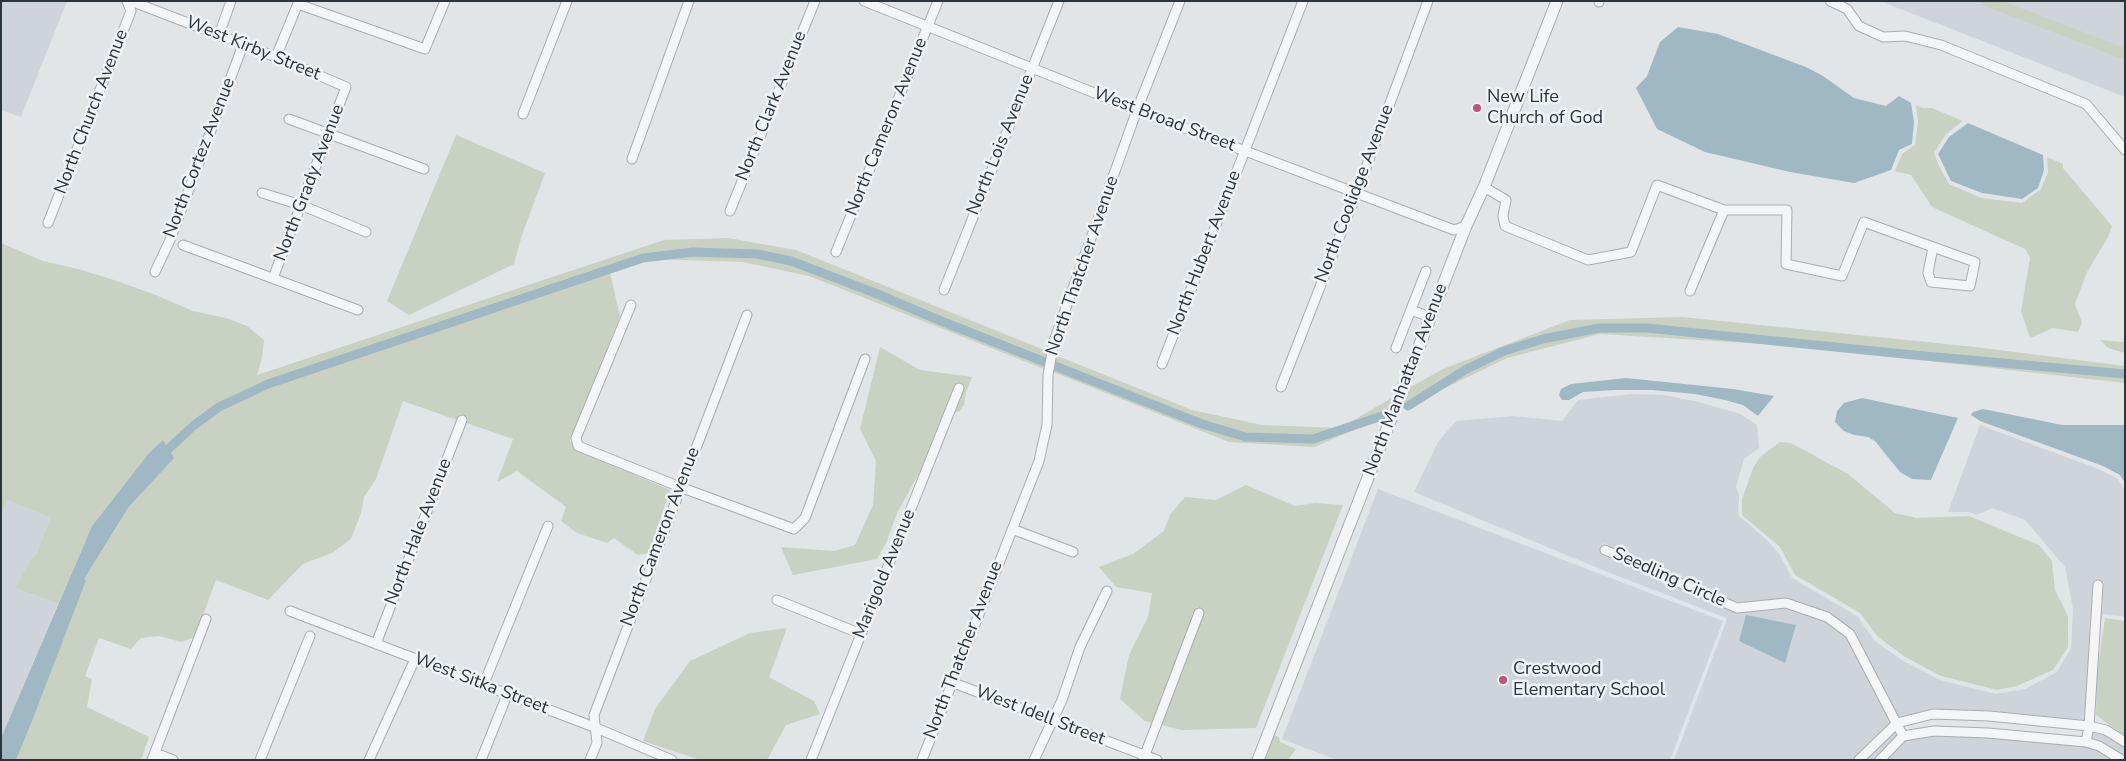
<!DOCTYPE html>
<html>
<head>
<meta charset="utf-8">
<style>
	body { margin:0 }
	#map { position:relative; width:2126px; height:761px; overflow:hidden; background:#e1e5e8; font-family:"Nunito Sans",sans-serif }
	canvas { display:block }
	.frame { position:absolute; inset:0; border:2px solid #2b353e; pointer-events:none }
</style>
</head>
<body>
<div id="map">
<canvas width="2126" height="761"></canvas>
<div class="frame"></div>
</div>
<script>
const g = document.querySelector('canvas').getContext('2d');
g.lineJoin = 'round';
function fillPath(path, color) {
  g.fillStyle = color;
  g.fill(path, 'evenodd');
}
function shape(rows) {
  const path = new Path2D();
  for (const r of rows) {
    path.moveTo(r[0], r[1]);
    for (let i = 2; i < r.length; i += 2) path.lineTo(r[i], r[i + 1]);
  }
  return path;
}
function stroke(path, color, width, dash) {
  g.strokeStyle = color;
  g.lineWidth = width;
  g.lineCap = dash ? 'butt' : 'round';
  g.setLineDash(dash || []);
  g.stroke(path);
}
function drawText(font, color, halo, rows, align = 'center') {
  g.font = font + ' "Nunito Sans",sans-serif';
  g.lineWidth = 5;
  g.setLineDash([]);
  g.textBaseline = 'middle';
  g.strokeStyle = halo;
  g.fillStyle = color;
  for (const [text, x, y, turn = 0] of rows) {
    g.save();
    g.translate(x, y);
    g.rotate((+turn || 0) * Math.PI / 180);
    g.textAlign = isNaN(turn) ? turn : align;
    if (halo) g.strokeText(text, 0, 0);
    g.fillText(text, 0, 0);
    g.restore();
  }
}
const built = shape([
	[1,1,67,1,21,117,1,110],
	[1880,1,2125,1,2125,97],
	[1632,394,1664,395,1699,402,1740,414,1757,425,1759,448,1744,459,1736,487,1739,495,1738,515,1768,541,1780,555,1792,578,1857,616,1875,641,1903,661,1940,680,1996,694,2025,689,2057,672,2071,648,2073,609,2065,567,2025,520,1992,508,1977,515,1969,512,1948,512,1980,425,2101,470,2118,479,2125,491,2125,617,2103,614,2099,629,2102,580,2094,580,2085,720,1990,711,1933,709,1899,717,1854,632,1830,613,1786,598,1738,603,1603,543,1599,552,1735,613,1785,608,1825,621,1847,638,1891,722,1858,754,1855,760,1674,760,1726,622,1726,618,1610,573,1414,492,1438,442,1456,421,1514,416,1562,421,1578,400],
	[1378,489,1723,621,1670,760,1337,760,1282,739],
	[7,500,50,518,37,553,30,560,15,588,58,604,1,738,1,509,3,509],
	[1895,731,1897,735,1873,760,1868,760,1875,749],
	[2093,732,2104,735,2125,748,2125,756,2102,741,2092,738],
	[1934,736,1988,737,2085,747,2097,750,2112,760,1886,760,1904,740]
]);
const green = shape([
	[1978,1,2002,1,2125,48,2125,60,1985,6],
	[1916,105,1922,108,1932,108,1963,121,1946,134,1934,153,1939,166,1949,184,1981,198,2022,203,2041,189,2048,172,2047,157,2063,164,2063,168,2112,226,2108,237,2087,272,2075,304,2082,323,2078,332,2053,328,2030,338,2021,311,2030,258,2025,249,1932,207,1911,175,1895,171,1902,154,1915,145,1918,122],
	[456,135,545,173,522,235,514,264,409,315,387,301],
	[728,238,796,250,1047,351,1044,369,809,276,743,262,649,259,610,273,620,316,573,434,571,435,570,441,577,450,670,490,649,553,638,555,614,538,607,543,577,533,561,521,566,507,517,471,497,482,513,439,466,423,468,417,460,414,457,420,403,401,376,479,364,497,361,513,351,539,332,553,303,564,268,600,216,580,195,637,181,642,159,636,141,638,131,649,99,638,85,676,92,679,87,707,149,737,141,760,11,760,75,594,128,508,173,458,163,441,149,453,92,526,58,604,15,588,30,560,37,553,50,518,7,500,3,510,1,509,1,243,43,261,78,269,111,279,156,295,193,311,226,318,247,326,264,340,262,358,257,375,664,240],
	[1682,317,1975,347,2125,366,2125,383,1796,346,1600,334,1507,358,1398,411,1407,389,1443,369,1570,320],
	[2100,340,2125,342,2125,353,2108,348],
	[880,347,920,370,972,377,966,392,964,405,960,411,954,413,965,386,957,382,922,468,897,513,887,541,877,559,793,575,781,547,834,551,855,545,873,505,876,461,860,429],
	[1055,355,1192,410,1262,425,1340,428,1395,396,1387,416,1314,447,1229,442,1053,372],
	[1780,442,1791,443,1848,474,1895,513,1916,518,1969,516,2039,545,2052,561,2055,590,2068,616,2068,647,2053,670,2017,686,1997,690,1941,676,1905,657,1878,637,1860,613,1795,575,1780,547,1742,515,1742,499,1753,468,1760,457],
	[1246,485,1295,506,1315,503,1343,505,1256,728,1182,730,1161,725,1204,610,1197,607,1152,723,1145,721,1120,699,1129,655,1148,617,1152,593,1116,587,1099,567,1133,554,1164,531,1170,515,1185,497,1216,500],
	[2105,618,2125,621,2125,736,2096,715,2097,675],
	[787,628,769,677,814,701,820,714,786,725,767,760,700,760,643,741,655,709,690,661,750,633],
	[1273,735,1279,737,1280,742,1296,749,1288,760,1263,760]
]);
const water = shape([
	[1678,27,1718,34,1806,67,1823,76,1854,98,1886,106,1899,96,1911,103,1914,122,1912,144,1899,150,1891,170,1854,183,1790,172,1705,152,1657,129,1636,88,1647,76,1660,42],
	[1968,123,2043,155,2044,170,2038,188,2022,199,1982,193,1951,181,1938,154,1949,137],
	[1626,378,1733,389,1774,396,1758,416,1743,405,1725,400,1695,394,1652,390,1615,390,1583,392,1569,400,1562,400,1559,395,1561,389,1571,384],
	[1862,398,1958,418,1931,480,1912,479,1900,472,1875,441,1868,437,1854,435,1844,431,1835,422,1837,411,1844,403],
	[1983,409,2062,425,2125,425,2125,483,2120,475,2103,466,1980,421,1971,415,1973,412],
	[163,440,174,458,128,508,75,594,11,760,1,760,1,738,92,526,149,453],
	[1746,615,1796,625,1785,663,1739,641]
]);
const canal = shape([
	[1408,406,1465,370,1504,351,1543,339,1599,328,1647,328,1914,355,2125,374],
	[160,457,193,426,219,407,268,384,643,258,693,252,757,254,791,261,875,293,941,321,1202,424,1246,437,1313,439,1385,415],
	[11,760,28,719,81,581]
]);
const minor = shape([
	[131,1,276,57,346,87,273,278],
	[864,1,1137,110,1454,230,1466,226],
	[1830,1,1847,9,1859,26,1883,37,1905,36,1941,45,2086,104,2125,150],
	[1599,2,1599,1],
	[298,4,425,49,445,1],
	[219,35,231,1],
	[276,57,299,1],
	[523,114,567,1],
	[289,119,424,169],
	[632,159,689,1],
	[1484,187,1506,200,1503,216,1505,226,1588,260,1631,252,1657,185,1724,210,1787,210,1786,264,1842,276,1864,222,1933,247,1975,262,1970,286,1931,282,1928,273,1933,247],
	[262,193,301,205,366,232],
	[730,211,815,1],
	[48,223,131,11,127,1],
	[183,245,358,310],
	[836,252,938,1],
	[155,272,170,240,243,45],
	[944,290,1059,1],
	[1690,291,1724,210],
	[631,305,576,438,578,446,680,487,794,529,805,518,865,359],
	[1411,310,1430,317],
	[1396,348,1426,271],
	[1162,364,1303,1],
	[1281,387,1357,192,1428,1],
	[1012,529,1073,552],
	[1605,550,1737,608,1786,603,1827,617,1850,634,1903,736],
	[777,600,861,634],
	[290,611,594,727,672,760],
	[376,644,462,420],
	[951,682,1157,760],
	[483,686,548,526],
	[2086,742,2089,726,2098,585],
	[155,753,173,760],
	[152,760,206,619],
	[260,760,310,636],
	[369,760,415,659],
	[481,760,507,695],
	[590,760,597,743,594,715,747,315],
	[811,760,959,388],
	[922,760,1039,461,1047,425,1048,375,1054,341,1137,110,1180,1],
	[1034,760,1062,700,1080,647,1107,591],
	[1143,760,1199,613],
	[1859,760,1897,723,1933,714,1989,716,2089,726,2106,730,2125,742],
	[1880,760,1903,736,1934,731,1988,733,2086,742,2099,746,2122,760]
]);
const tertiary = shape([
	[1258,760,1466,226,1484,187,1557,1]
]);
const markers = [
	[1477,108,5,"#bf5377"],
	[1503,680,5,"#bf5377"]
];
const streetNames = [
	["West Kirby Street",253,49,22],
	["North Clark Avenue",772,106,-68],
	["North Church Avenue",92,112,-69],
	["West Broad Street",1164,120,21],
	["North Cameron Avenue",887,127,-68],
	["North Lois Avenue",1001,145,-68],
	["North Cortez Avenue",200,158,-69],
	["North Grady Avenue",310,183,-69],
	["North Coolidge Avenue",1355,194,-69],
	["North Hubert Avenue",1205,253,-69],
	["North Thatcher Avenue",1083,266,-71],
	["North Manhattan Avenue",1406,380,-69],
	["North Hale Avenue",419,532,-69],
	["North Cameron Avenue",661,537,-69],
	["Marigold Avenue",885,574,-68],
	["Seedling Circle",1669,578,24],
	["North Thatcher Avenue",964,650,-69],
	["West Sitka Street",481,684,21],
	["West Idell Street",1040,716,21]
];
const poiNames = [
	["New Life",1487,98],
	["Church of God",1487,119],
	["Crestwood",1513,670],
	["Elementary School",1513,691]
];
fillPath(built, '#cfd4da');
fillPath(green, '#c9d1c3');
fillPath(water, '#a0b8c4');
stroke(canal, '#a0b8c4', 9);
stroke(minor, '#a7adb2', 11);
stroke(tertiary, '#a7adb2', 13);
stroke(minor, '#f3f5f7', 9);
stroke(tertiary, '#f3f5f7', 11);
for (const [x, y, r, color] of markers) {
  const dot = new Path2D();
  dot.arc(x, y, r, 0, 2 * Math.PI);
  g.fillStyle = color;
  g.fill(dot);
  stroke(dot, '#f0f3f6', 2);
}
drawText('18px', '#2b353e', '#f0f3f6', streetNames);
drawText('18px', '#2b353e', '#f0f3f6', poiNames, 'left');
</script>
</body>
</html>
